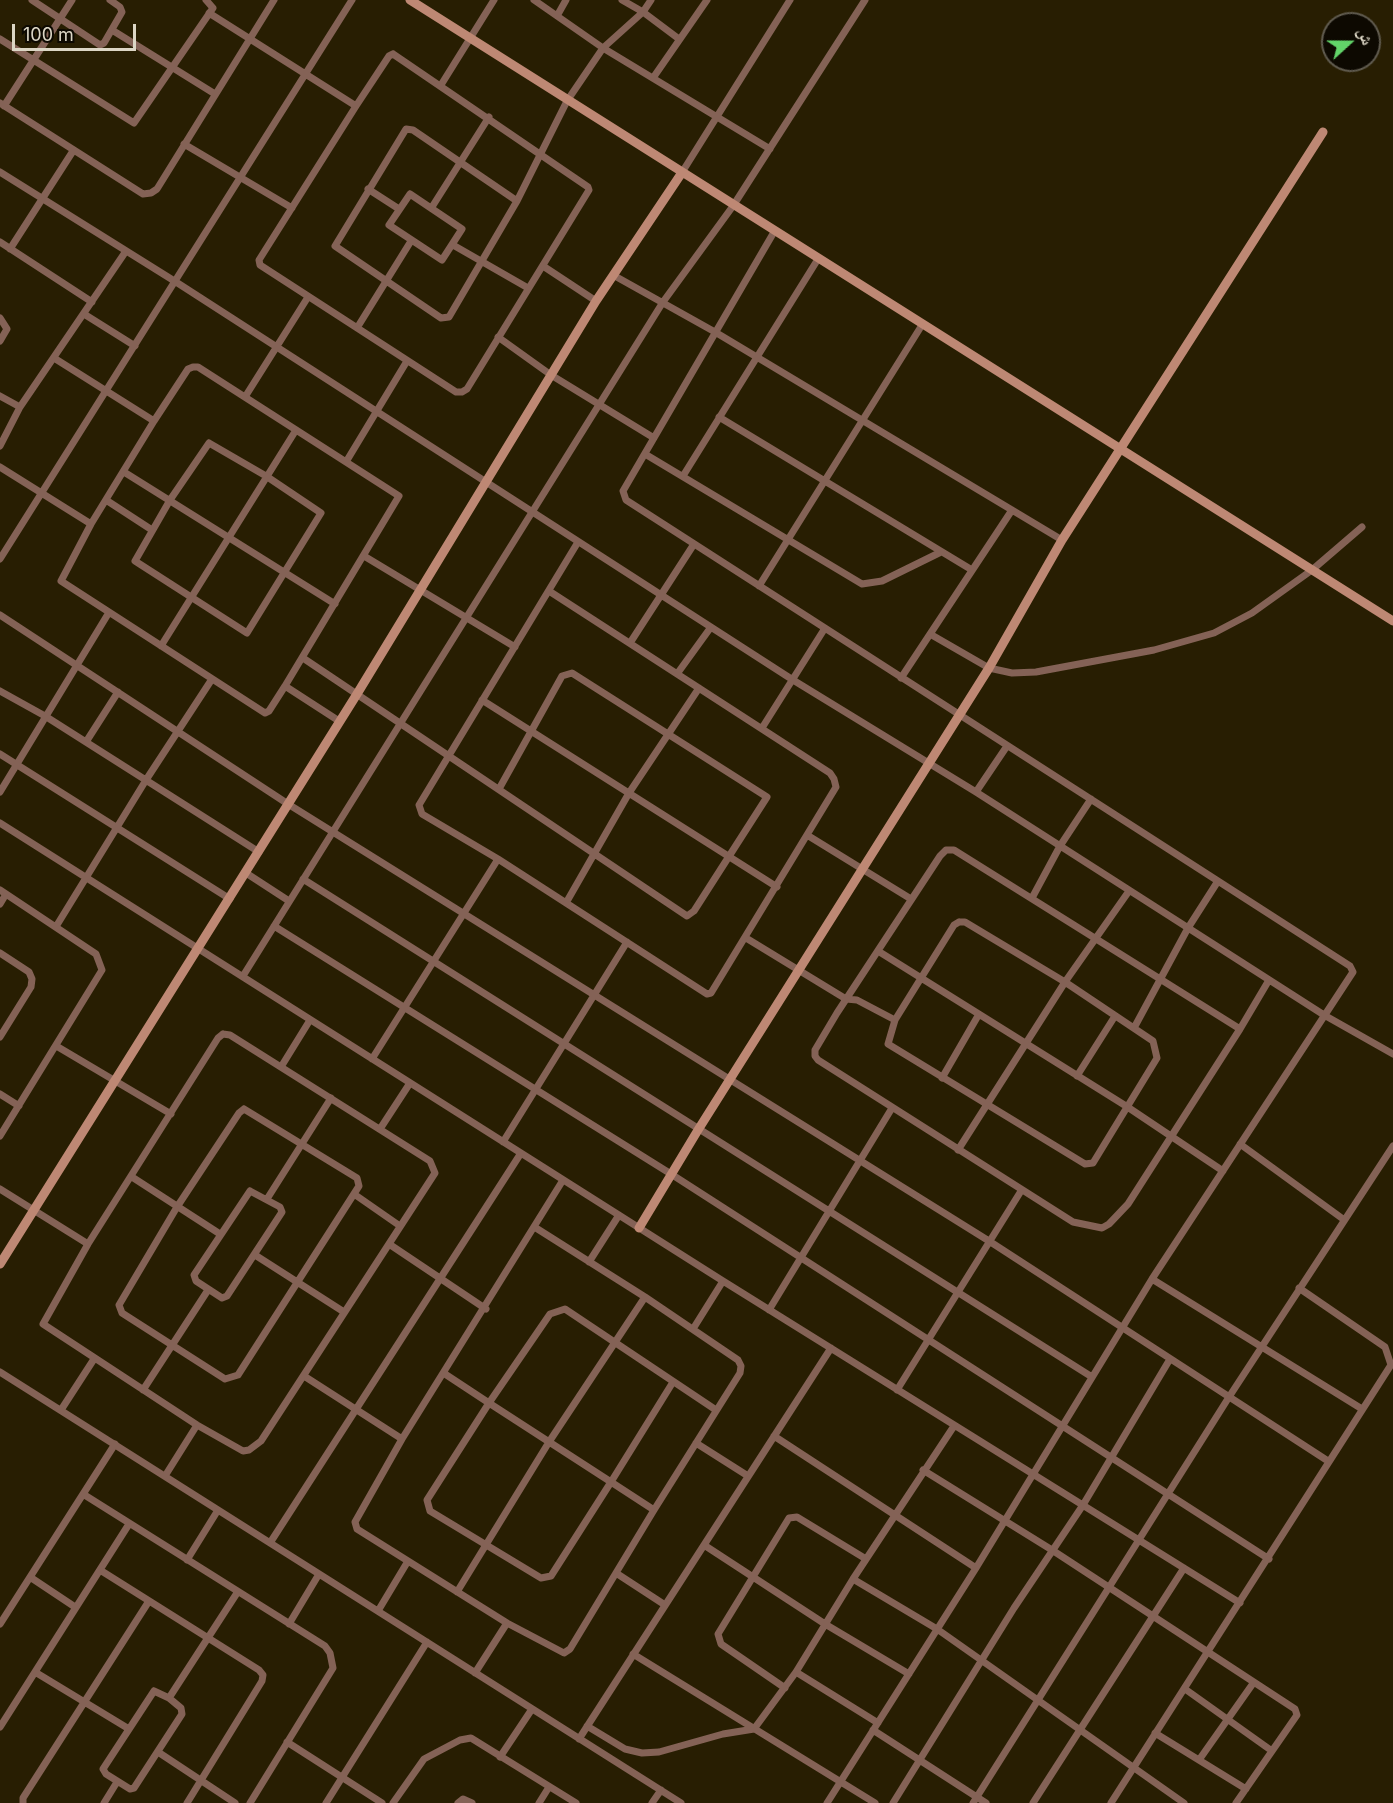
<!DOCTYPE html>
<html>
<head>
<meta charset="utf-8">
<style>
	body { margin:0 }
	#map { position:relative; width:1393px; height:1803px; overflow:hidden; background:#281e02; font-family:Inter,"Noto Naskh Arabic",sans-serif }
	canvas { display:block }
	.north { position:absolute; left:1321px; top:12px; width:60px; height:60px; box-sizing:border-box; background:#0d0901; border:2px solid #605b4f; border-radius:50%; rotate:69deg; font-size:16px; font-weight:700; line-height:24px; text-align:center; color:#dcd6c5 }
	.north::after { content:''; display:block; margin:auto; width:21px; height:27px; background:#62d469; clip-path:polygon(50% 0,100% 100%,50% 72%,0 100%) }
	.scale { position:absolute; left:12px; top:24px; width:124px; height:27px; box-sizing:border-box; border:3px solid #dcd6c5; border-top:0; padding-left:8px; font-size:18px; line-height:21px; white-space:nowrap; color:#dcd6c5; -webkit-text-stroke:4px #0d0901; paint-order:stroke }
</style>
</head>
<body>
<div id="map">
<canvas width="1393" height="1803"></canvas>
<div class="north">ش</div>
<div class="scale">100 m</div>
</div>
<script>
const g = document.querySelector('canvas').getContext('2d');
g.lineJoin = 'round';
function shape(rows) {
  const path = new Path2D();
  for (const r of rows) {
    path.moveTo(r[0], r[1]);
    for (let i = 2; i < r.length; i += 2) path.lineTo(r[i], r[i + 1]);
  }
  return path;
}
function stroke(path, color, width, dash) {
  g.strokeStyle = color;
  g.lineWidth = width;
  g.lineCap = dash ? 'butt' : 'round';
  g.setLineDash(dash || []);
  g.stroke(path);
}
const street = shape([
	[32,0,100,45,104,43,122,12,120,7,110,0],
	[534,0,603,48,770,149],
	[622,0,643,12,679,39],
	[209,13,356,106],
	[557,16,566,0],
	[112,30,215,94],
	[0,39,134,123,213,8,206,0],
	[393,54,588,187,589,190,467,389,462,392,456,392,260,265,259,260,356,106,389,56,393,54],
	[653,78,707,0],
	[441,85,494,0],
	[0,103,143,194,151,193,157,189,274,0],
	[4,106,72,0],
	[184,144,292,208],
	[0,172,176,282,793,680,976,792,1324,1015,1393,1054],
	[681,174,790,0],
	[368,189,399,209],
	[410,194,462,229,442,260,389,225,410,194],
	[517,201,413,130,406,129,335,246,441,318,449,317,517,201,567,101,603,48,643,12,651,0],
	[432,207,489,117],
	[774,232,623,491,626,500,1350,966,1353,972,1152,1279,976,1568,827,1803],
	[0,242,92,302],
	[453,245,528,288],
	[10,249,73,151],
	[543,266,596,301],
	[613,275,715,332,1062,540],
	[84,314,135,346],
	[0,318,7,329,0,341],
	[357,328,411,241],
	[498,337,551,375,654,438],
	[54,358,154,421],
	[193,367,198,367,399,496,285,686,269,711,265,713,61,581,91,524,154,421,188,369,193,367],
	[0,396,20,407],
	[245,397,308,297],
	[719,417,972,570],
	[209,443,266,476,321,513,247,633,135,561,170,500,209,443],
	[0,446,20,407,126,251],
	[645,454,862,584,882,581,941,552],
	[346,462,407,361],
	[0,467,91,524],
	[124,472,335,604],
	[683,476,818,259],
	[106,500,152,530],
	[364,556,515,647],
	[0,559,352,0],
	[759,586,922,325],
	[549,591,830,773,834,779,836,787,711,993,707,994,498,859,422,814,419,805,578,542],
	[0,615,288,804,989,1241,1328,1461],
	[930,634,989,668,1012,673,1036,672,1154,650,1214,633,1252,613,1312,570,1362,527],
	[630,643,694,544],
	[161,646,296,430],
	[303,658,687,916,694,911,767,797,572,673,562,676,499,789],
	[677,674,711,627],
	[901,678,1012,510],
	[285,686,339,721],
	[0,691,45,716,259,852],
	[482,700,777,887],
	[762,728,825,628],
	[86,742,118,692],
	[0,754,230,899],
	[0,792,108,614],
	[976,792,1007,746],
	[0,823,723,1281,1240,1603],
	[807,835,911,899],
	[246,873,289,901],
	[303,879,1092,1377],
	[0,890,96,954,102,970,0,1136],
	[1032,898,1060,846,1091,799],
	[566,903,629,793,699,688],
	[0,904,6,894],
	[959,922,965,922,1065,982,1153,1041,1157,1058,1093,1163,1085,1164,888,1044,895,1020,954,925,959,922],
	[57,925,146,780,212,679],
	[274,926,671,1174,1269,1559],
	[746,938,846,999,857,1000,895,1020],
	[878,951,1126,1106,1223,1171],
	[0,953,29,972,32,979,31,987,0,1037],
	[243,976,663,302,733,206,865,0],
	[1134,1028,1188,928,1218,881],
	[1240,1029,954,850,946,850,940,856,837,1013,815,1050,815,1056,818,1060,1073,1222,1102,1228,1109,1224,1128,1204,1240,1029,1269,980],
	[223,1034,230,1035,430,1161,435,1173,261,1441,249,1450,243,1451,197,1425,43,1324,88,1244,218,1038,223,1034],
	[58,1047,171,1114],
	[372,1059,498,859],
	[281,1067,310,1020],
	[1077,1076,1115,1016],
	[942,1078,979,1014],
	[0,1094,19,1106],
	[244,1109,357,1178,359,1186,238,1375,225,1379,122,1313,119,1305,177,1207,239,1113,244,1109],
	[380,1129,410,1083],
	[503,1142,627,942],
	[1240,1144,1343,1219],
	[958,1150,1065,982,1129,891],
	[132,1177,220,1234],
	[0,1189,88,1244],
	[250,1191,280,1207,282,1212,227,1296,222,1298,196,1281,194,1275,250,1191],
	[354,1194,400,1226],
	[267,1199,331,1098],
	[536,1228,645,1297,738,1360,741,1366,740,1373,654,1510,570,1649,564,1653,507,1623,408,1561,357,1529,355,1522,402,1439,563,1180],
	[389,1244,486,1309],
	[255,1255,344,1312],
	[589,1262,619,1215],
	[1152,1279,1362,1409],
	[769,1310,892,1108],
	[693,1329,723,1281],
	[0,1372,681,1803],
	[445,1374,489,1403,611,1482,551,1576,541,1578,430,1511,427,1500,489,1403,550,1314,565,1309,716,1410],
	[304,1376,402,1439],
	[143,1390,208,1290],
	[897,1390,1021,1191],
	[61,1410,94,1359],
	[774,1436,976,1568],
	[696,1443,748,1476],
	[923,1470,1052,1550,1295,1709,1297,1715,1236,1803],
	[165,1476,197,1425],
	[83,1494,325,1646,330,1653,333,1668,250,1803],
	[654,1510,611,1482,673,1382],
	[270,1543,521,1153],
	[704,1545,825,1624,909,1674],
	[187,1560,218,1510],
	[100,1570,259,1670,263,1675,262,1681,187,1803],
	[616,1573,665,1605],
	[30,1577,75,1607],
	[853,1579,937,1629,1184,1803],
	[457,1592,549,1442,645,1297],
	[378,1611,408,1561],
	[0,1624,115,1444],
	[289,1624,319,1574],
	[633,1654,875,1803],
	[35,1672,129,1729],
	[796,1672,878,1723],
	[475,1673,507,1623],
	[785,1688,721,1644,718,1634,789,1518,797,1517,866,1559],
	[1185,1689,1272,1751],
	[154,1691,169,1698,181,1708,182,1714,134,1788,130,1789,106,1774,103,1769,154,1691],
	[169,1698,237,1593],
	[587,1726,625,1749,642,1753,659,1752,723,1734,754,1729,796,1672,853,1579,954,1426],
	[0,1727,129,1524],
	[873,1730,986,1803],
	[1155,1733,1246,1789],
	[579,1739,831,1348],
	[287,1742,382,1803],
	[158,1752,235,1803],
	[500,1757,532,1709],
	[1199,1760,1254,1682],
	[23,1803,23,1798,149,1601],
	[104,1803,117,1782],
	[326,1803,427,1642],
	[393,1803,424,1759,460,1740,471,1738,576,1803],
	[458,1803,463,1799,472,1803],
	[539,1803,549,1787],
	[652,1803,661,1790],
	[893,1803,1014,1608,1083,1505,1170,1359],
	[973,1803,1229,1397,1393,1146],
	[1033,1803,1184,1568],
	[1111,1803,1391,1365,1385,1347,1299,1288]
]);
const secondary = shape([
	[410,0,1393,621],
	[639,1228,698,1130,989,668,1062,540,1323,132],
	[0,1264,357,694,596,301,681,174]
]);
stroke(street, '#846256', 7);
stroke(secondary, '#be8874', 9);
</script>
</body>
</html>
